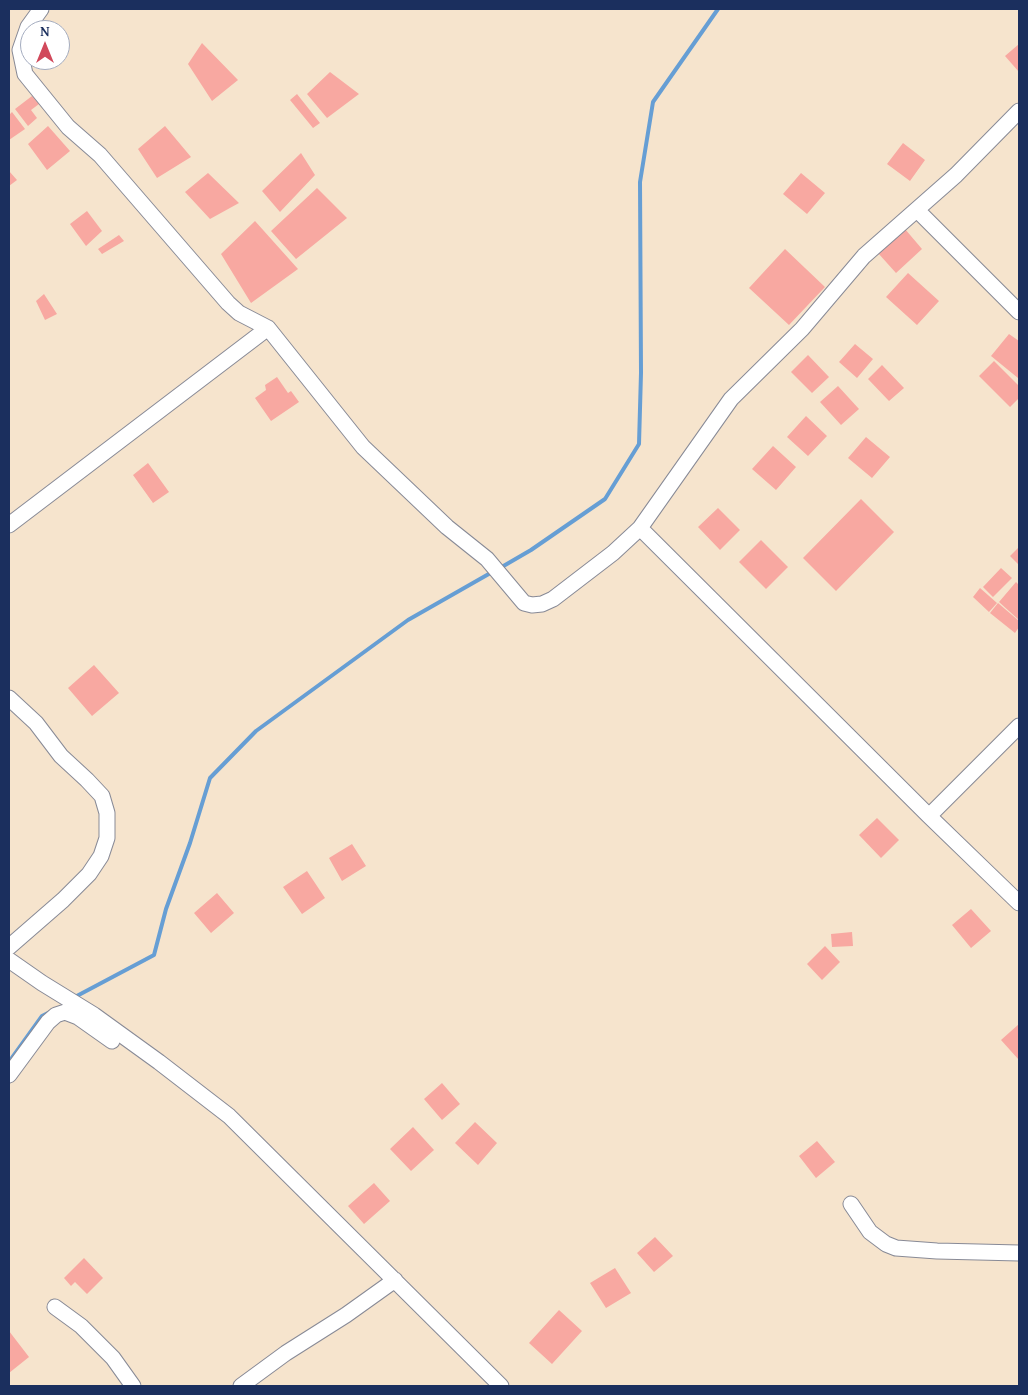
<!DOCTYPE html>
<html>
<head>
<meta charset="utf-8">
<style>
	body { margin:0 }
	#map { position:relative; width:1028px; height:1395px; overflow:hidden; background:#f6e4cd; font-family:"Gentium Book Plus",serif }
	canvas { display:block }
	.frame { position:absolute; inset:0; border:10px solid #1b2f5e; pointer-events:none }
	.north { position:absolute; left:20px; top:20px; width:50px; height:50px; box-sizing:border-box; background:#fff; border:1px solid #a4acbf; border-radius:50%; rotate:0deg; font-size:14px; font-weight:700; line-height:20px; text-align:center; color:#1b2f5e }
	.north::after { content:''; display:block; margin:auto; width:18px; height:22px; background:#d1495b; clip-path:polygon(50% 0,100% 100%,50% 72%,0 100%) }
</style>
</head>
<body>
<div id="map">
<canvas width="1028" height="1395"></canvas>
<div class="frame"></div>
<div class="north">N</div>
</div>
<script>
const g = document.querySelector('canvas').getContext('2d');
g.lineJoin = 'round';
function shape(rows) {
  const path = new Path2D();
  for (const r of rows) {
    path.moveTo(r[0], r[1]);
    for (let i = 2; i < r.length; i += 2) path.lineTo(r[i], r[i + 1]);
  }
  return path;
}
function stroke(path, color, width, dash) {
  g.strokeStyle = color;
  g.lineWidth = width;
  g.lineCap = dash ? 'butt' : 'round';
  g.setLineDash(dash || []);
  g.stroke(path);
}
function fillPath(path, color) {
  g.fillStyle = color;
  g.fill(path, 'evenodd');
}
const stream = shape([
	[500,568,531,550,605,499,639,444,641,373,640,182,653,102,718,9],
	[73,998,154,955,166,909,190,843,210,778,256,731,408,620,494,571],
	[9,1062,42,1016,50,1012]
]);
const building = shape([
	[202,43,238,80,212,101,188,64],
	[1019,44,1019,72,1005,56],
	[330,72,359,94,327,118,307,94],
	[297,94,320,123,313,128,290,100],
	[32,96,39,104,31,110,37,118,28,126,15,109],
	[12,112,25,129,9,140,9,115],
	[48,126,70,151,47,170,28,144],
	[165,126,191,157,157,178,138,149],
	[903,143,925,160,910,181,887,164],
	[301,153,315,175,280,212,262,191],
	[9,171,17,180,9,186],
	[208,173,239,203,210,219,185,192],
	[801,173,825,193,807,214,783,194],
	[317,188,347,218,296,259,271,231],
	[87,211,102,231,86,246,70,224],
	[255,221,298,269,251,303,221,254],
	[905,229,922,249,896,273,878,253],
	[119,235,124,241,102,254,98,249],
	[785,249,825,287,789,325,749,288],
	[908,273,939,301,917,325,886,297],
	[44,294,57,314,45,320,36,301],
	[1009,334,1019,341,1019,376,1018,378,991,356],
	[855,344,873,359,857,378,839,362],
	[808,355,829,377,812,393,791,372],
	[994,361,1019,386,1019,398,1010,407,979,376],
	[882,365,904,388,889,401,868,379],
	[277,377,288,393,291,391,299,402,271,421,255,398,266,390,265,385],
	[838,386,859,409,841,425,820,402],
	[806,416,827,436,808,456,787,437],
	[866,437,890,457,872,478,848,458],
	[773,446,796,467,776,490,752,469],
	[148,463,169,492,153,503,133,475],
	[861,499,894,532,836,591,803,558],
	[718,508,740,530,720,550,698,527],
	[761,540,788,567,766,589,739,562],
	[1019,547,1019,565,1010,556],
	[1001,568,1012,578,993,597,983,587],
	[1016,582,1019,585,1019,620,999,602],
	[980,588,997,603,989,612,973,597],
	[998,603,1019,621,1019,627,1015,633,990,613],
	[94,665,119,693,92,716,68,688],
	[877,818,899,840,881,858,859,835],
	[352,844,366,866,342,881,329,858],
	[307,871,325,898,302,914,283,887],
	[217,893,234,913,211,933,194,913],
	[971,909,991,931,971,948,952,925],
	[852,932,853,946,832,947,831,934],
	[825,946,840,962,822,980,807,964],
	[1019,1024,1019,1060,1001,1040],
	[442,1083,460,1104,442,1120,424,1099],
	[475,1122,497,1143,478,1165,455,1143],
	[413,1127,434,1150,411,1171,390,1149],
	[817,1141,835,1162,816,1178,799,1156],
	[374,1183,390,1201,364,1224,348,1206],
	[655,1237,673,1256,654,1272,637,1253],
	[84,1258,103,1278,87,1294,75,1282,71,1286,64,1278],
	[615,1268,631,1293,606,1308,590,1283],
	[559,1310,582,1331,552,1364,529,1343],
	[9,1331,29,1357,9,1373]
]);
const street = shape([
	[41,9,28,27,20,50,25,74,68,127,100,155,228,303,239,313,268,328,363,447,447,527,487,559,524,603,532,605,542,604,553,599,613,553,640,528,731,399,802,329,864,256,956,175,1019,111],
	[917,210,1019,312],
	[9,525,268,328],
	[640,528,929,816,1019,903],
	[9,698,36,723,61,756,87,780,102,796,107,813,107,838,101,856,89,874,63,900,9,947],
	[929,816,1019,726],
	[9,960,42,983,94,1015,159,1062,229,1116,501,1386],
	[9,1075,48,1022,56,1015,65,1012,78,1017,112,1041],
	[851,1204,870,1232,886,1244,896,1248,937,1251,1019,1253],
	[55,1307,81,1326,113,1358,133,1386],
	[241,1386,286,1353,346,1315,395,1280]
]);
stroke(stream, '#669ed4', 4);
fillPath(building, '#f8a8a1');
stroke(street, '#888a96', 17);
stroke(street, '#fff', 15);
</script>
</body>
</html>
